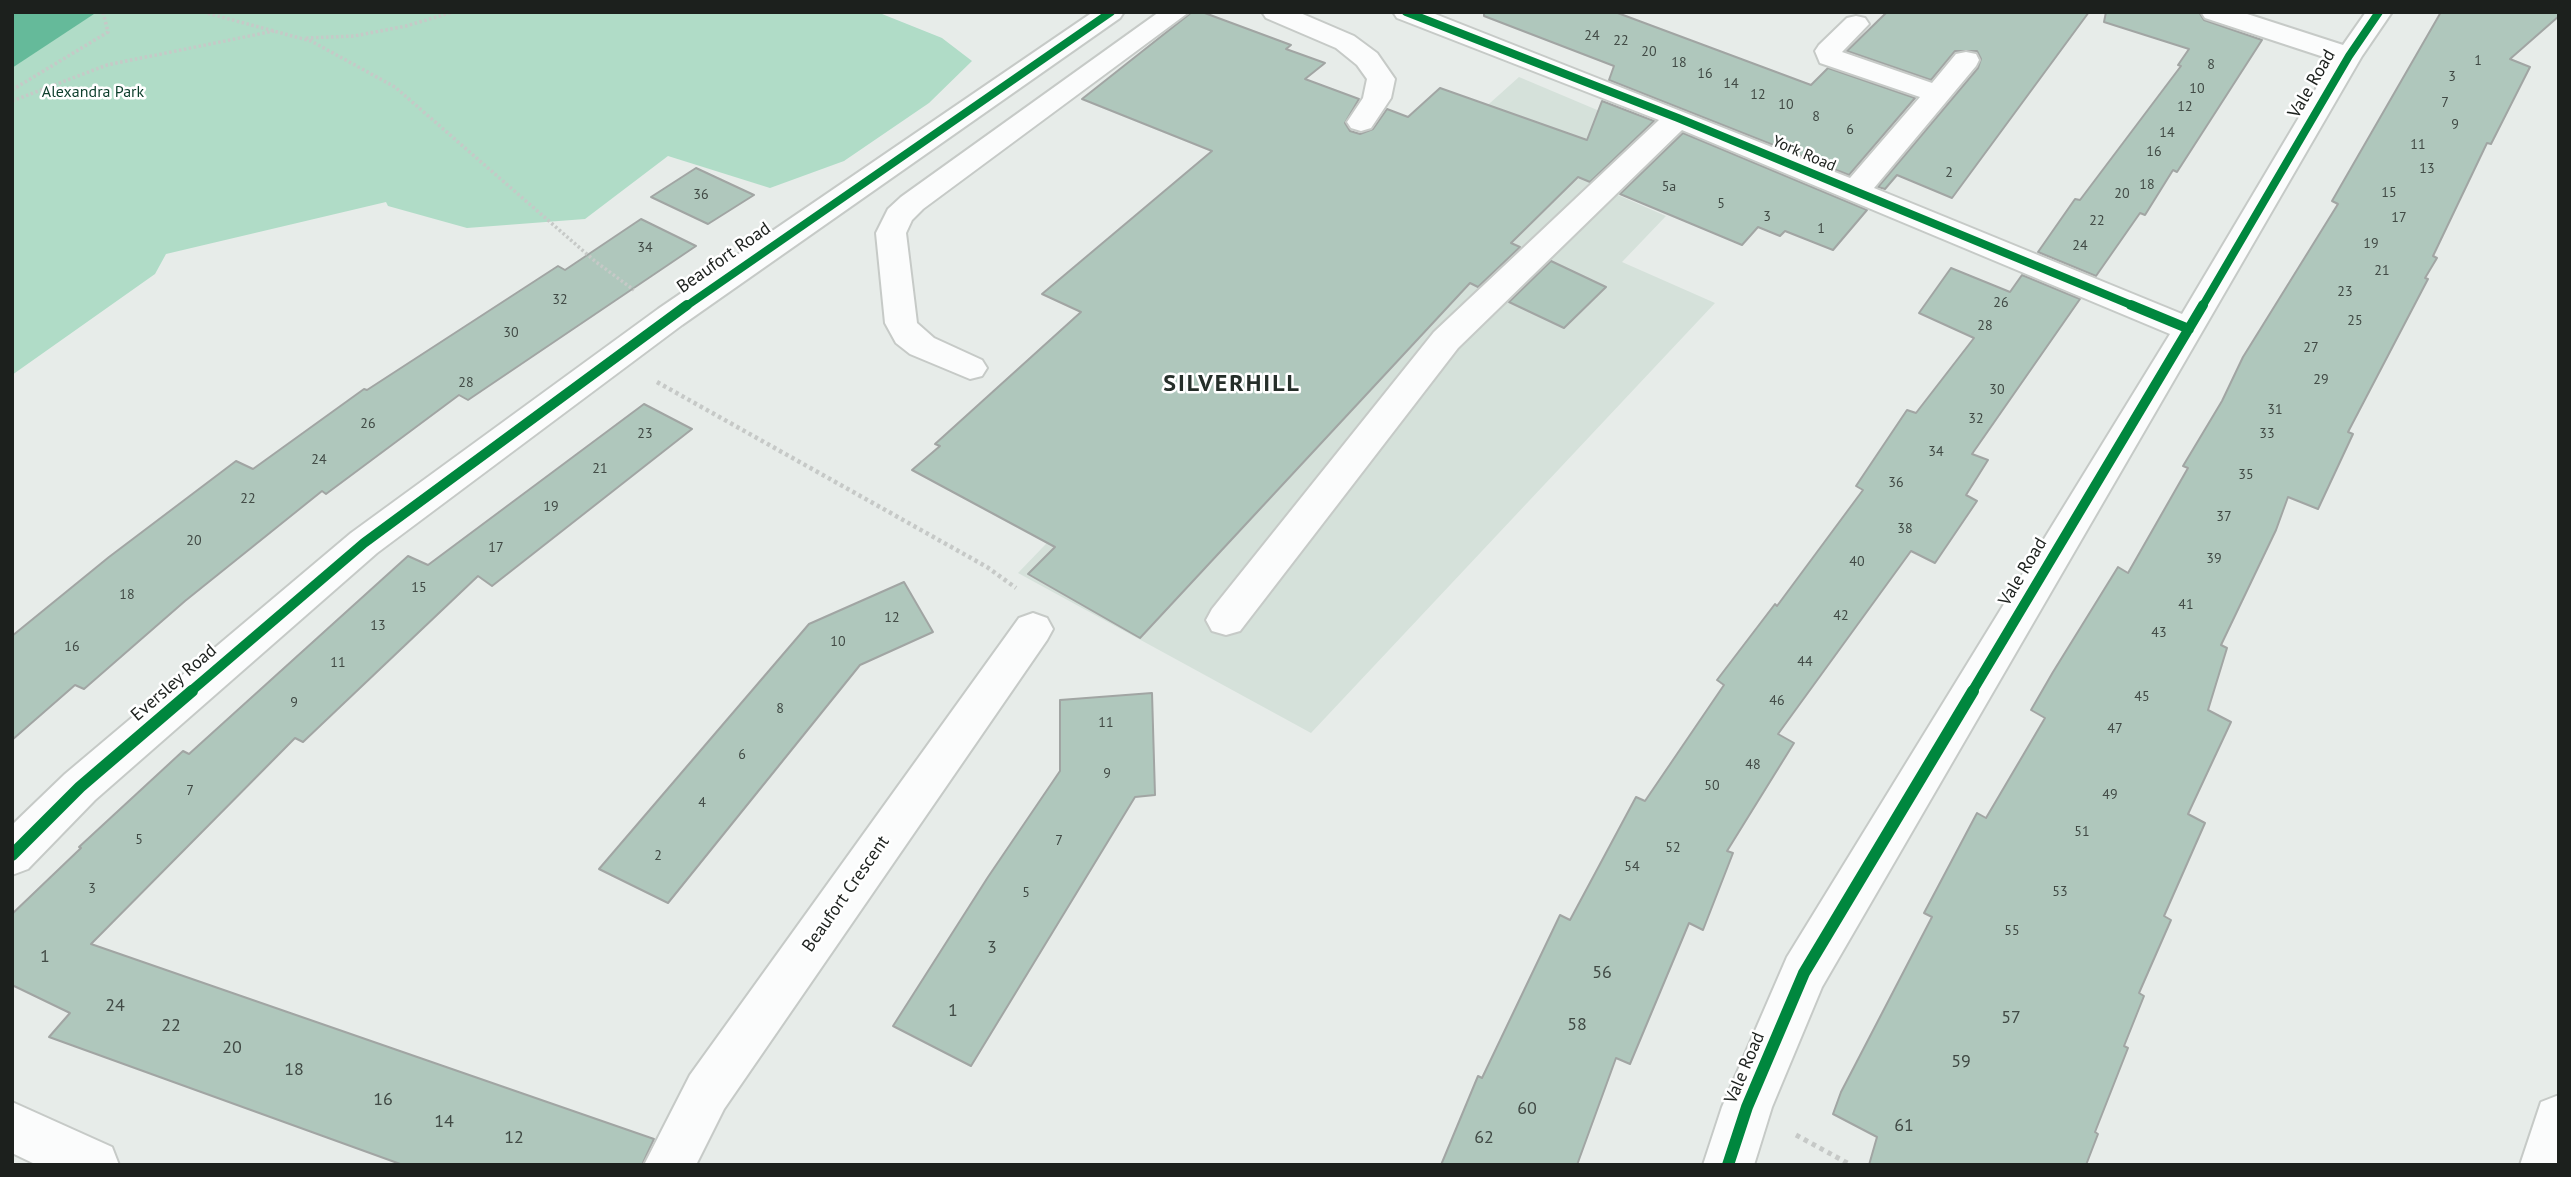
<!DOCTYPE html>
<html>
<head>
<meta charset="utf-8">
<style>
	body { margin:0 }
	#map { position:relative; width:2571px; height:1177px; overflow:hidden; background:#e7ece9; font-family:"PT Sans",sans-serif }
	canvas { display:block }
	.frame { position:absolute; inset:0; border:14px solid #1c201d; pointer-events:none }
</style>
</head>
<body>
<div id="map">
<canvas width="2571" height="1177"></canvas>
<div class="frame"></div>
</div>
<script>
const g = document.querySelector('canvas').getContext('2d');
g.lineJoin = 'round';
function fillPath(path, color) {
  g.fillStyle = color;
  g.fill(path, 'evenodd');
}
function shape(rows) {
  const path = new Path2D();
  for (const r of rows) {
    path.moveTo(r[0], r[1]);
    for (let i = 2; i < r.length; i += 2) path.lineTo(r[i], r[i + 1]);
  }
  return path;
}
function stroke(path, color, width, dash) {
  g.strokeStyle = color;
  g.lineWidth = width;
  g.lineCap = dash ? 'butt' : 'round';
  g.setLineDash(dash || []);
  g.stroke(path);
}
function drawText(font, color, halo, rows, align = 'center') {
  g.font = font + ' "PT Sans",sans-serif';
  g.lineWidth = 5;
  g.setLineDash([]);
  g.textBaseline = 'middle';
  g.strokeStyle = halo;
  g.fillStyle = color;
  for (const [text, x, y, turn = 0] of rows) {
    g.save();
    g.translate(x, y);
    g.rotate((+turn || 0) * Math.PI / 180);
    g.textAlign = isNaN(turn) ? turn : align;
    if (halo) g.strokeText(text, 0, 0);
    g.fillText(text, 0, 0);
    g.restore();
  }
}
const built = shape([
	[1519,77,1673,142,1618,195,1666,216,1622,262,1715,303,1311,733,1018,573,1346,232]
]);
const green = shape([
	[12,12,877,12,942,38,972,61,929,103,844,161,770,188,668,156,585,219,467,228,388,206,386,202,166,254,155,274,12,375]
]);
const water = shape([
	[12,12,97,12,12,68]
]);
const building = shape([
	[1192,12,1202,12,1291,45,1286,49,1325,63,1305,79,1359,99,1345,123,1350,131,1360,134,1373,129,1387,109,1408,117,1440,88,1587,140,1602,101,1654,121,1590,182,1578,177,1511,243,1520,247,1478,287,1470,283,1140,638,1028,574,1055,547,912,470,940,446,935,444,1081,312,1042,294,1212,151,1082,99,1192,12],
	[1484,12,1615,12,1811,85,1828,68,1915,98,1849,175,1609,80,1614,66,1484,16,1484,12],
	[1887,12,2089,12,1952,198,1897,175,1885,189,1878,187,1978,68,1981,59,1977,51,1955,51,1931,80,1847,51,1887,12],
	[2106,12,2199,12,2204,20,2262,40,2177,172,2173,170,2145,215,2140,213,2096,276,2038,252,2075,199,2080,200,2181,66,2178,65,2189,49,2104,22,2106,12],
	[2441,12,2559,12,2559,16,2510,59,2530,67,2491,144,2487,143,2433,256,2437,258,2425,278,2428,279,2348,432,2353,434,2318,509,2288,497,2276,530,2221,645,2227,648,2208,710,2231,722,2188,814,2205,823,2164,916,2171,920,2139,993,2144,996,2124,1046,2128,1048,2095,1132,2098,1134,2086,1165,1869,1165,1877,1137,1833,1114,1841,1092,1932,917,1924,913,1977,813,1986,818,2045,718,2031,710,2053,672,2118,567,2128,573,2188,468,2183,466,2222,401,2243,357,2338,204,2332,201,2441,12],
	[1683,133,1867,210,1833,250,1785,231,1780,236,1758,227,1742,245,1620,194,1683,133],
	[696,168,754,195,708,224,651,197,696,168],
	[641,219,696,246,468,400,459,395,326,494,322,491,185,601,84,689,75,685,12,740,12,636,109,557,236,461,253,469,364,389,367,390,558,266,565,270,641,219],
	[1551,261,1606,287,1564,328,1509,302,1551,261],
	[1951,268,2010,292,2022,275,2080,299,1972,454,1988,460,1966,495,1977,501,1935,563,1911,551,1778,734,1794,743,1727,851,1733,853,1703,930,1689,923,1630,1064,1616,1058,1577,1165,1441,1165,1478,1076,1482,1078,1560,915,1570,920,1636,797,1645,801,1724,685,1717,680,1775,604,1777,606,1863,490,1856,486,1907,410,1916,413,1974,338,1919,313,1951,268],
	[644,404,692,429,492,586,478,576,303,742,295,738,91,944,654,1139,642,1165,403,1165,49,1037,70,1013,12,985,12,914,81,848,79,847,183,751,189,754,408,556,428,565,644,404],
	[904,582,933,632,860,665,668,903,599,869,809,624,904,582],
	[1152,693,1155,795,1135,797,971,1066,893,1026,988,877,1060,771,1060,700,1152,693]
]);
const pathFar2 = shape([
	[203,12,311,41,395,87,596,262,634,290],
	[306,38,354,36,406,26,453,12],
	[12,90,108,32,103,12],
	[12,101,107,65,274,31]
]);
const pathFar1 = shape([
	[657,382,987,567,1016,588]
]);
const path = shape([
	[1796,1135,1851,1165]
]);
const minor = shape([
	[1093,12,1124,12,1120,18,682,325,377,553,95,800,28,869,12,875,12,825,65,774,351,533,658,309,1093,12],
	[1159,12,1189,12,923,209,912,220,906,233,917,323,934,338,982,360,987,368,982,376,970,379,910,354,896,343,885,323,876,233,888,209,901,197,1159,12],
	[1262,12,1298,12,1354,36,1377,53,1395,79,1391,98,1371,128,1361,131,1351,128,1347,122,1363,98,1367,79,1357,65,1336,48,1266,18,1262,12],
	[1393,12,1430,12,1850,178,1920,97,1820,63,1815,51,1819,45,1847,18,1856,16,1865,18,1869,24,1842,52,1932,83,1956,54,1966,52,1976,54,1979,60,1976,66,1874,188,2182,314,2333,60,2205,18,2201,12,2241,12,2343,45,2366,12,2392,12,2362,56,1822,987,1772,1107,1754,1165,1703,1165,1722,1107,1787,957,2170,334,1682,130,1458,348,1240,631,1226,635,1212,631,1206,620,1212,609,1434,332,1659,120,1397,18,1393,12],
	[1033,613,1047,618,1053,629,1047,640,724,1109,696,1165,644,1165,690,1075,1019,618,1033,613],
	[2559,1095,2559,1165,2520,1165,2541,1102,2559,1095],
	[12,1102,112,1147,119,1165,37,1165,12,1153,12,1102]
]);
const cyclewayFar2 = shape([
	[1406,12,1678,118,2136,307],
	[685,307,1111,12],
	[2202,307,2349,56,2379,12]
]);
const cyclewayFar1 = shape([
	[2131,305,2189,329],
	[190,692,364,543,687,305],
	[1972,692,2203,305]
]);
const cycleway = shape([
	[12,855,80,787,192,691],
	[1728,1165,1747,1107,1804,973,1973,691]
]);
const numberNames = [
	["24",1592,36],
	["22",1621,41],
	["20",1649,52],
	["1",2478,61],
	["18",1679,63],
	["8",2211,65],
	["16",1705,74],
	["3",2452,77],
	["14",1731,84],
	["10",2197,89],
	["12",1758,95],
	["7",2445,103],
	["10",1786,105],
	["12",2185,107],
	["8",1816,117],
	["9",2455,125],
	["6",1850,130],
	["14",2167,133],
	["11",2418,145],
	["16",2154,152],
	["13",2427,169],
	["2",1949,173],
	["18",2147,185],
	["5a",1669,187],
	["15",2389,193],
	["20",2122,194],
	["36",701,195],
	["5",1721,204],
	["3",1767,217],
	["17",2399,218],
	["22",2097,221],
	["1",1821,229],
	["19",2371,244],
	["24",2080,246],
	["34",645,248],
	["21",2382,271],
	["23",2345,292],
	["32",560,300],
	["26",2001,303],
	["25",2355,321],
	["28",1985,326],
	["30",511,333],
	["27",2311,348],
	["29",2321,380],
	["28",466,383],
	["30",1997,390],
	["31",2275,410],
	["32",1976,419],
	["26",368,424],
	["23",645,434],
	["33",2267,434],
	["34",1936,452],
	["24",319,460],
	["21",600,469],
	["35",2246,475],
	["36",1896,483],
	["22",248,499],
	["19",551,507],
	["37",2224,517],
	["38",1905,529],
	["20",194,541],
	["17",496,548],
	["39",2214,559],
	["40",1857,562],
	["15",419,588],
	["18",127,595],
	["41",2186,605],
	["42",1841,616],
	["12",892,618],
	["13",378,626],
	["43",2159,633],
	["10",838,642],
	["16",72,647],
	["44",1805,662],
	["11",338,663],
	["45",2142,697],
	["46",1777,701],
	["9",294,703],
	["8",780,709],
	["11",1106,723],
	["47",2115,729],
	["6",742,755],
	["48",1753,765],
	["9",1107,774],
	["50",1712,786],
	["7",190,791],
	["49",2110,795],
	["4",702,803],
	["51",2082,832],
	["5",139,840],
	["7",1059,841],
	["52",1673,848],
	["2",658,856],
	["54",1632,867],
	["3",92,889],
	["53",2060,892],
	["5",1026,893],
	["55",2012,931]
];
const farParknames = [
	["Alexandra Park",93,92]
];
const farStreetnames = [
	["York Road",1804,154,23]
];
const streetNames = [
	["Vale Road",2312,84,-60],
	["Beaufort Road",724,258,-35],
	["Vale Road",2023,572,-59],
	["Eversley Road",174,683,-41],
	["Beaufort Crescent",846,894,-55],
	["Vale Road",1745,1068,-67]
];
const nearNumbernames = [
	["3",992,948],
	["1",45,957],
	["56",1602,973],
	["24",115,1006],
	["1",953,1011],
	["57",2011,1018],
	["58",1577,1025],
	["22",171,1026],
	["20",232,1048],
	["59",1961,1062],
	["18",294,1070],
	["16",383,1100],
	["60",1527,1109],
	["14",444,1122],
	["61",1904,1126],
	["12",514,1138],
	["62",1484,1138]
];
const districtNames = [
	["SILVERHILL",1232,384]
];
fillPath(built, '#d5e1da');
fillPath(green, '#b0dcc7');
fillPath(water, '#65ba9a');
fillPath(building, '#afc7bc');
stroke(building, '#a1a5a3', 2);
stroke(minor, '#c6cac7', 4);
stroke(pathFar2, '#c6c9c7', 3.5, [2.5, 2.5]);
stroke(pathFar1, '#c6c9c7', 4.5, [3.5, 3.5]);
stroke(path, '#c6c9c7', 5, [4.5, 4.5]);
fillPath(minor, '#fbfcfc');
stroke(cyclewayFar2, '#00873e', 8);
stroke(cyclewayFar1, '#00873e', 10);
stroke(cycleway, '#00873e', 12);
drawText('14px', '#414a45', null, numberNames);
drawText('16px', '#0d3e2c', '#fff', farParknames);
drawText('16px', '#1c201d', '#fff', farStreetnames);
drawText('18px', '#1c201d', '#fff', streetNames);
drawText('18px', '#414a45', null, nearNumbernames);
g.letterSpacing = '2px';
drawText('bold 24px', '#252e29', '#fff', districtNames);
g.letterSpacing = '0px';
</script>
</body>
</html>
